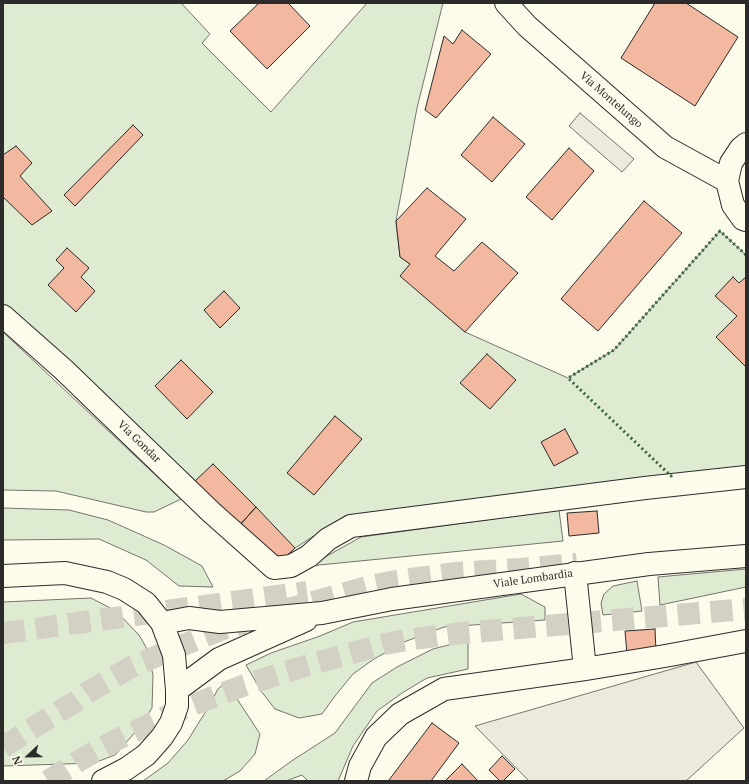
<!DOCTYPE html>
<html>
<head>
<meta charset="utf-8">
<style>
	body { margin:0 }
	#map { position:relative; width:749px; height:784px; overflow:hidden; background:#fdfbea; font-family:"PT Serif",serif }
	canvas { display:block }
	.frame { position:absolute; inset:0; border:4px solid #2b2b2b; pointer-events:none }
	.north { position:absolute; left:8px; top:736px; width:40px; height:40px; -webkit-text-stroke:3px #fdfbea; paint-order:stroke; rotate:248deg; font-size:11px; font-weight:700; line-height:16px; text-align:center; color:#2b2b2b }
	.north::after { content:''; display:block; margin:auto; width:14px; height:18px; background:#2b2b2b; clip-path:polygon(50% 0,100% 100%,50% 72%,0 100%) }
</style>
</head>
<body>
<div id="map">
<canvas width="749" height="784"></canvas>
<div class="frame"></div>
<div class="north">N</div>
</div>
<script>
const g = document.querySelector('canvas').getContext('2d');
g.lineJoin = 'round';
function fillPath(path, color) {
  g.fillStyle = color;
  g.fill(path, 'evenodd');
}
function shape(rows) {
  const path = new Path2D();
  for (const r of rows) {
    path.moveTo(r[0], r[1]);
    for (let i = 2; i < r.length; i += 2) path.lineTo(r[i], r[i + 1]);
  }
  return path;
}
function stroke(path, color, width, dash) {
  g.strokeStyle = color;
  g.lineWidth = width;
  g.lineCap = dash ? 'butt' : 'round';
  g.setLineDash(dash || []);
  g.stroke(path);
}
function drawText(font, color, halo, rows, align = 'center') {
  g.font = font + ' "PT Serif",serif';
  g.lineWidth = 3;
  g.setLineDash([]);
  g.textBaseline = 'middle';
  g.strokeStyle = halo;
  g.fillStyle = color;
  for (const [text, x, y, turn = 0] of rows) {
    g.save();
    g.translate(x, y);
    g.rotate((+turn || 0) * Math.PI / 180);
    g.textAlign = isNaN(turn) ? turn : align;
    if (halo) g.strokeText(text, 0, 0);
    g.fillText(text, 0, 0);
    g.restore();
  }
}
const green = shape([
	[3,3,181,3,210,34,202,43,271,112,367,3,443,3,417,108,396,221,400,257,410,264,443,313,465,332,568,378,614,350,720,231,746,255,746,468,671,476,345,516,295,548,277,565,60,352,3,303,3,3],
	[3,332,149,469,181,499,154,512,146,512,56,491,3,490,3,332],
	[3,508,69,510,108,520,164,545,202,566,213,587,179,586,146,560,99,539,3,540,3,508],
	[559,510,563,541,309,566,361,537,559,510],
	[746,569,746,587,660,605,658,577,746,569],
	[637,581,642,611,603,615,601,603,604,594,613,586,637,581],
	[521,594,545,607,545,620,444,627,404,642,374,659,353,674,335,696,322,714,299,718,275,709,261,691,246,665,271,653,320,636,353,622,521,594],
	[91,598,116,611,139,635,147,649,153,675,152,708,138,729,115,755,94,763,3,766,3,602,91,598],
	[468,640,468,669,427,678,402,693,377,711,353,746,338,781,308,781,302,775,286,781,264,781,293,760,335,733,372,683,397,667,433,649,468,640],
	[226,682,260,734,255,754,240,771,223,781,143,781,168,763,188,740,206,711,218,689,226,682]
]);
const parking = shape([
	[580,113,634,159,622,172,569,126,580,113],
	[696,662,744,728,686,781,529,781,475,726,696,662]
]);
const building = shape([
	[259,3,288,3,310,26,267,69,230,31,259,3],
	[655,3,686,3,738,37,695,106,621,58,655,3],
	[462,30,491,54,436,118,425,110,444,36,453,44,462,30],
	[493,117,525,144,492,182,461,155,493,117],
	[133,125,143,135,75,206,64,195,133,125],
	[16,146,32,163,20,176,52,211,32,225,3,197,3,155,16,146],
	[569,148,594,171,552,220,526,197,569,148],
	[427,188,466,219,435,256,454,271,482,242,518,273,465,332,400,276,410,264,400,257,396,221,427,188],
	[644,201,682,233,598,331,561,299,644,201],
	[67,248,89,268,81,277,95,291,76,312,48,285,64,268,56,260,67,248],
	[733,277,739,283,746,277,746,367,716,337,737,316,715,296,733,277],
	[224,291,240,308,220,328,204,310,224,291],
	[487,354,516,380,490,409,460,383,487,354],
	[181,360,213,392,187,419,155,386,181,360],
	[335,416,362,439,314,495,287,473,335,416],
	[565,429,578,453,554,466,541,442,565,429],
	[213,464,256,507,239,526,195,481,213,464],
	[256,507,295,548,277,565,239,526,256,507],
	[597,511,599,533,569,536,567,513,597,511],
	[655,629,656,651,627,654,625,631,655,629],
	[432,723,459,743,431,781,391,781,389,780,432,723],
	[502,756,515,769,503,781,500,781,489,770,502,756],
	[462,764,478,781,445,781,462,764]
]);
const highwayTunnel = shape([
	[281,611,371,586,396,581,456,573,520,569,577,564],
	[3,633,307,592],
	[3,747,55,714,75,702,90,691,133,666,198,639,226,628,244,623],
	[48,781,82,759,116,740,187,707,245,685,305,666,385,644,406,640,462,633,746,609]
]);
const minor = shape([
	[506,3,527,26,665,147,727,181],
	[746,144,741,148,731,163,727,181,733,205,743,219,746,220],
	[3,316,64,370,211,512,274,568,291,566,309,556,328,539,351,526,645,488,746,477],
	[575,573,585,669],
	[356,781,360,766,376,737,400,714,444,689,585,669,665,656,746,641]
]);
const major = shape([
	[3,576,65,573,107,582,124,589,146,603,162,623,174,655,177,690,177,706,171,723,162,737,146,755,126,769,103,781],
	[162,623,189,618,220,622,322,613,392,599,649,564,746,556],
	[177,690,219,659,306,620]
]);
const hedge = shape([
	[672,475,671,476,568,378,614,350,720,231,746,255]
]);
const streetNames = [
	["Via Montelungo",611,100,41],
	["Via Gondar",139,442,44],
	["Viale Lombardia",533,579,-8]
];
fillPath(green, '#deebd1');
stroke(green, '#74746e', 1);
fillPath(parking, '#eceadb');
stroke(parking, '#74746e', 1);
fillPath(building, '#f2b8a0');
stroke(building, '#2b2b2b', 1);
stroke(highwayTunnel, '#d3d1c4', 22, [22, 11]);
stroke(minor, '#2b2b2b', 24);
stroke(major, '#2b2b2b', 24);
stroke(minor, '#fdfbea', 22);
stroke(major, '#fdfbea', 22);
stroke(hedge, '#34623c', 3, [2, 3]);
drawText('11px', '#2b2b2b', '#fdfbea', streetNames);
</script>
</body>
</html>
